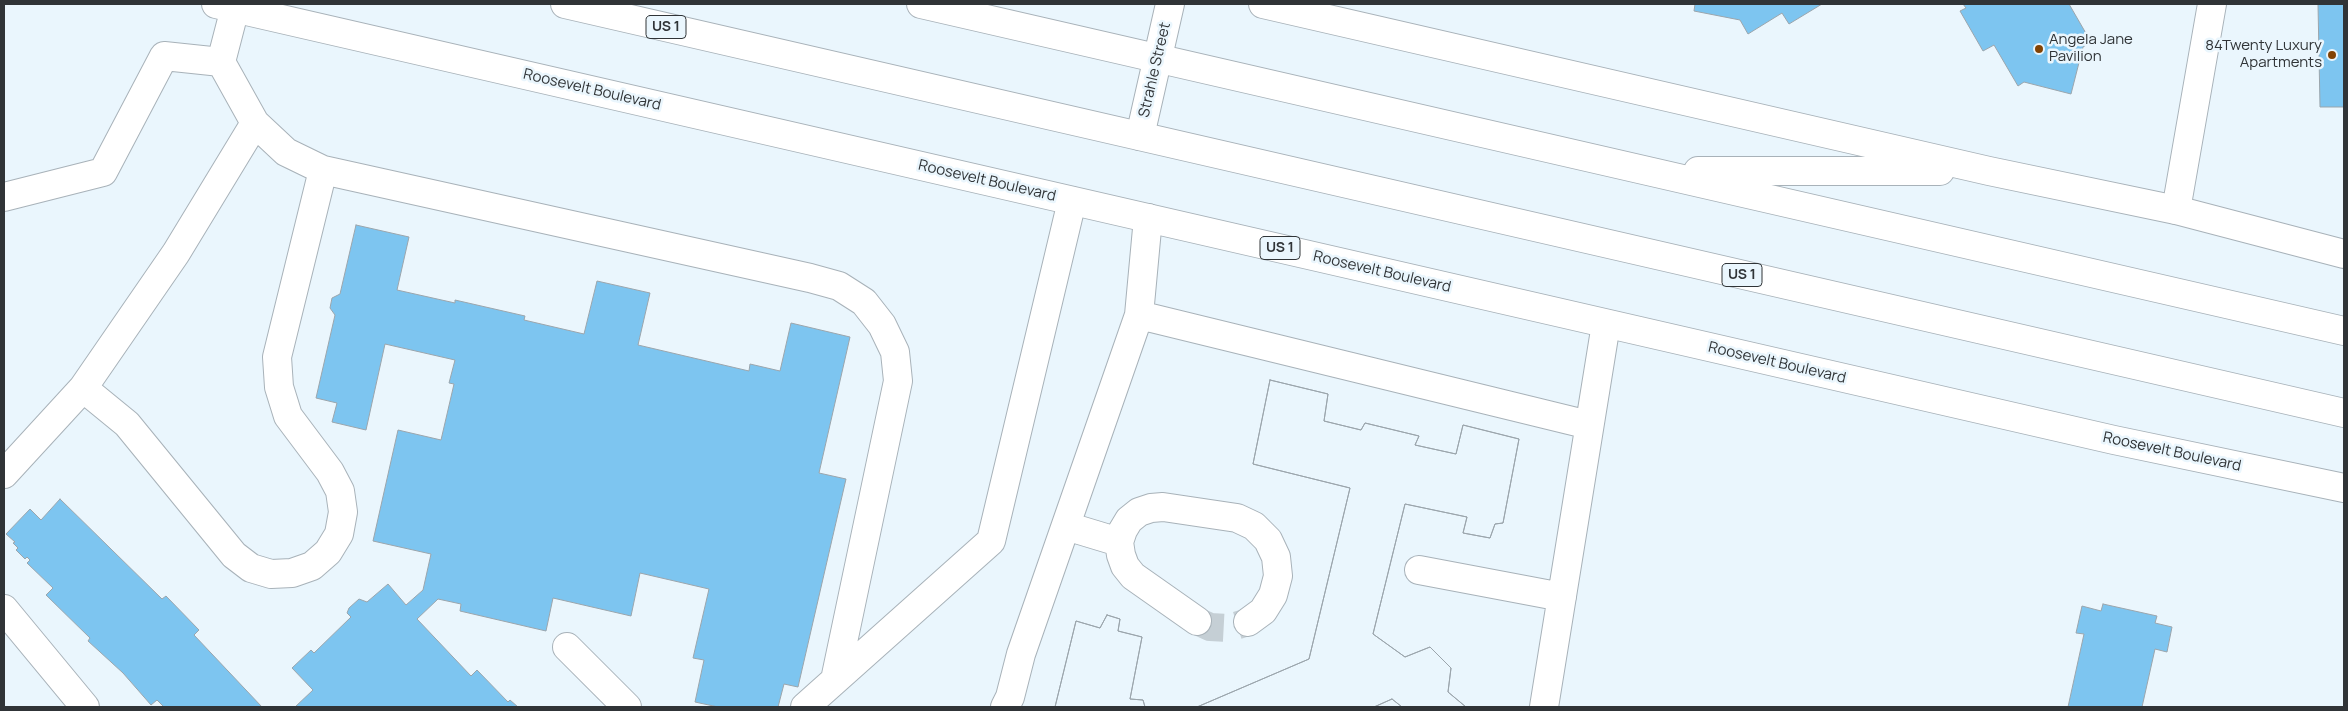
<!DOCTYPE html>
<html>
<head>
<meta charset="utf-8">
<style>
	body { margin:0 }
	#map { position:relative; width:2348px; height:711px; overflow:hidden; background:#eaf6fd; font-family:Manrope,sans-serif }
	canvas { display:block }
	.frame { position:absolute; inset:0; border:5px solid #303437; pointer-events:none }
</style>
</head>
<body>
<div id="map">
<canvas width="2348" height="711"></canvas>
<div class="frame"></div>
</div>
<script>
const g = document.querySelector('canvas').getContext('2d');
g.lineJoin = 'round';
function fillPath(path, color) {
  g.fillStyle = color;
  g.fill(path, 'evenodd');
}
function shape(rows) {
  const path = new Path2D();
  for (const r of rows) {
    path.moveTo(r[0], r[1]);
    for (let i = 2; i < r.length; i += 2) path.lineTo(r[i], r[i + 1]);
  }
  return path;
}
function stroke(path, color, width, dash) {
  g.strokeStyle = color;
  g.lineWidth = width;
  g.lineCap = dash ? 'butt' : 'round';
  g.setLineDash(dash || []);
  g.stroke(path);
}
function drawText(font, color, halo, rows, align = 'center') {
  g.font = font + ' Manrope,sans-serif';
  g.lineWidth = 5;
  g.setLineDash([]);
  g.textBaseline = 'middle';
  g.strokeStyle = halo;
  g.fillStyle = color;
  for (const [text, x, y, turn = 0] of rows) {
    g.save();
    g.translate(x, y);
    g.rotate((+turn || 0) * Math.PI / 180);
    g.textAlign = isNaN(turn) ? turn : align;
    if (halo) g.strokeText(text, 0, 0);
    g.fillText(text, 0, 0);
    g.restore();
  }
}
const building = shape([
	[1695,4,1822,4,1789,24,1782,13,1748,34,1740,20,1694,11,1695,4],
	[1963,4,2069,4,2091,42,2083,47,2071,94,2024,82,2018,86,1994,45,1983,51,1960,11,1966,8,1963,4],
	[2318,4,2344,4,2344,107,2320,107,2318,4],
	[356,225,409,237,397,290,455,303,455,300,525,316,524,320,584,334,597,281,650,293,638,345,749,371,750,364,780,371,791,323,850,337,819,473,846,479,798,687,784,684,778,707,718,707,695,702,704,660,693,658,709,589,640,573,631,616,553,598,546,631,460,611,461,604,438,599,417,619,471,676,477,670,508,702,510,700,518,707,295,707,313,690,292,668,311,650,314,653,351,617,347,613,349,608,359,599,367,602,388,584,406,605,423,590,431,554,373,541,398,430,441,440,454,384,449,383,455,360,385,344,366,430,332,422,337,403,316,398,335,315,330,308,332,298,340,294,356,225],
	[1270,380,1328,394,1324,421,1361,430,1365,423,1419,436,1415,445,1456,454,1463,425,1519,439,1503,523,1495,524,1490,538,1463,533,1467,517,1405,504,1373,634,1405,657,1430,647,1451,668,1448,692,1466,707,1402,707,1392,699,1374,707,1197,707,1309,659,1350,488,1253,464,1270,380],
	[1270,380,1328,394,1324,421,1361,430,1365,423,1419,436,1415,445,1456,454,1463,425,1519,439,1503,523,1495,524,1490,538,1463,533,1467,517,1405,504,1373,634,1405,657,1430,647,1451,668,1448,692,1466,707,1197,707,1309,659,1350,488,1253,464,1270,380],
	[60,499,162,599,166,596,199,630,194,635,262,707,164,707,157,700,151,705,123,673,88,641,90,638,46,595,53,588,27,563,30,560,27,557,25,559,16,550,18,548,13,543,15,542,6,534,30,509,41,520,60,499],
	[2103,604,2157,616,2155,623,2172,627,2167,652,2155,649,2142,707,2068,707,2084,634,2076,633,2082,606,2101,611,2103,604],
	[1107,615,1120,619,1118,631,1142,637,1130,699,1143,700,1145,707,1055,707,1076,621,1100,628,1107,615],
	[1107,615,1120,619,1118,631,1142,637,1130,699,1143,700,1145,707,1055,707,1076,621,1100,628,1107,615],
	[1392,699,1402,707,1374,707,1392,699]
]);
const minorTunnel = shape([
	[1197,621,1210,627,1229,628,1248,622]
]);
const minor = shape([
	[1140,136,1170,4],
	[323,170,810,278,839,286,864,302,882,325,895,352,898,381,835,680],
	[4,197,103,172,164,56,221,62],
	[2176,210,2212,4],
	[1139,315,1589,425],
	[83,388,176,253,255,123],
	[4,474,83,388,127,424,234,555,251,568,271,574,292,573,312,566,328,552,339,534,343,512,340,491,330,472,288,416,279,387,277,357,323,170,286,152,255,123,221,62,235,8],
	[1066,526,1119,542],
	[1419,570,1562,597],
	[4,609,85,707],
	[1197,621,1133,576,1125,566,1121,555,1119,542,1123,530,1129,520,1139,512,1151,508,1163,507,1237,518,1254,526,1268,540,1276,557,1278,576,1273,595,1263,611,1248,622],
	[567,647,627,707],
	[805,707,991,541,1072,201],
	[1005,707,1010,697,1021,654,1139,315,1148,218],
	[1544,707,1606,324]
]);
const highway = shape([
	[216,4,2114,440,2344,488],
	[565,4,2344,413],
	[921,4,2344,331],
	[1263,4,1989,171,2176,210,2344,254],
	[1698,171,1940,171]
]);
const markers = [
	[2039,49,5,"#824304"],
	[2332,55,5,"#824304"]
];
const shields = [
	[666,27,40],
	[1280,248,40],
	[1742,275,40]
];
const shieldNames = [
	["US 1",666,27],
	["US 1",1280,248],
	["US 1",1742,275]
];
const poiNames = [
	["Angela Jane",2049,40],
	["Pavilion",2049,57],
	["84Twenty Luxury",2322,46,"right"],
	["Apartments",2322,63,"right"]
];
const streetNames = [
	["Strahle Street",1155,70,-77],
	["Roosevelt Boulevard",592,90,13],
	["Roosevelt Boulevard",987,181,13],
	["Roosevelt Boulevard",1382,272,13],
	["Roosevelt Boulevard",1777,363,13],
	["Roosevelt Boulevard",2172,452,12]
];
fillPath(building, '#7dc5f0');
stroke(building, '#9ba5ac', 1);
stroke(minorTunnel, '#c5cfd5', 28, [28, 14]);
stroke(minor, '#a8b2b9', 30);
stroke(highway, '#a8b2b9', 30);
stroke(minor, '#fff', 28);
stroke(highway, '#fff', 28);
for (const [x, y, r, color] of markers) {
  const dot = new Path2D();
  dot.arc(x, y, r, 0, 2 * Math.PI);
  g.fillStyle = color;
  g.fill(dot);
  stroke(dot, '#eaf6fd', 2);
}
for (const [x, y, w] of shields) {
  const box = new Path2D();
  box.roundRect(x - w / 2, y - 11.5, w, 23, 4);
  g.fillStyle = '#eaf6fd';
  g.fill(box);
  stroke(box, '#303437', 1);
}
drawText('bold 14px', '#303437', null, shieldNames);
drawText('15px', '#303437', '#eaf6fd', poiNames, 'left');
drawText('15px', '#303437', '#eaf6fd', streetNames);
</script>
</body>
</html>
